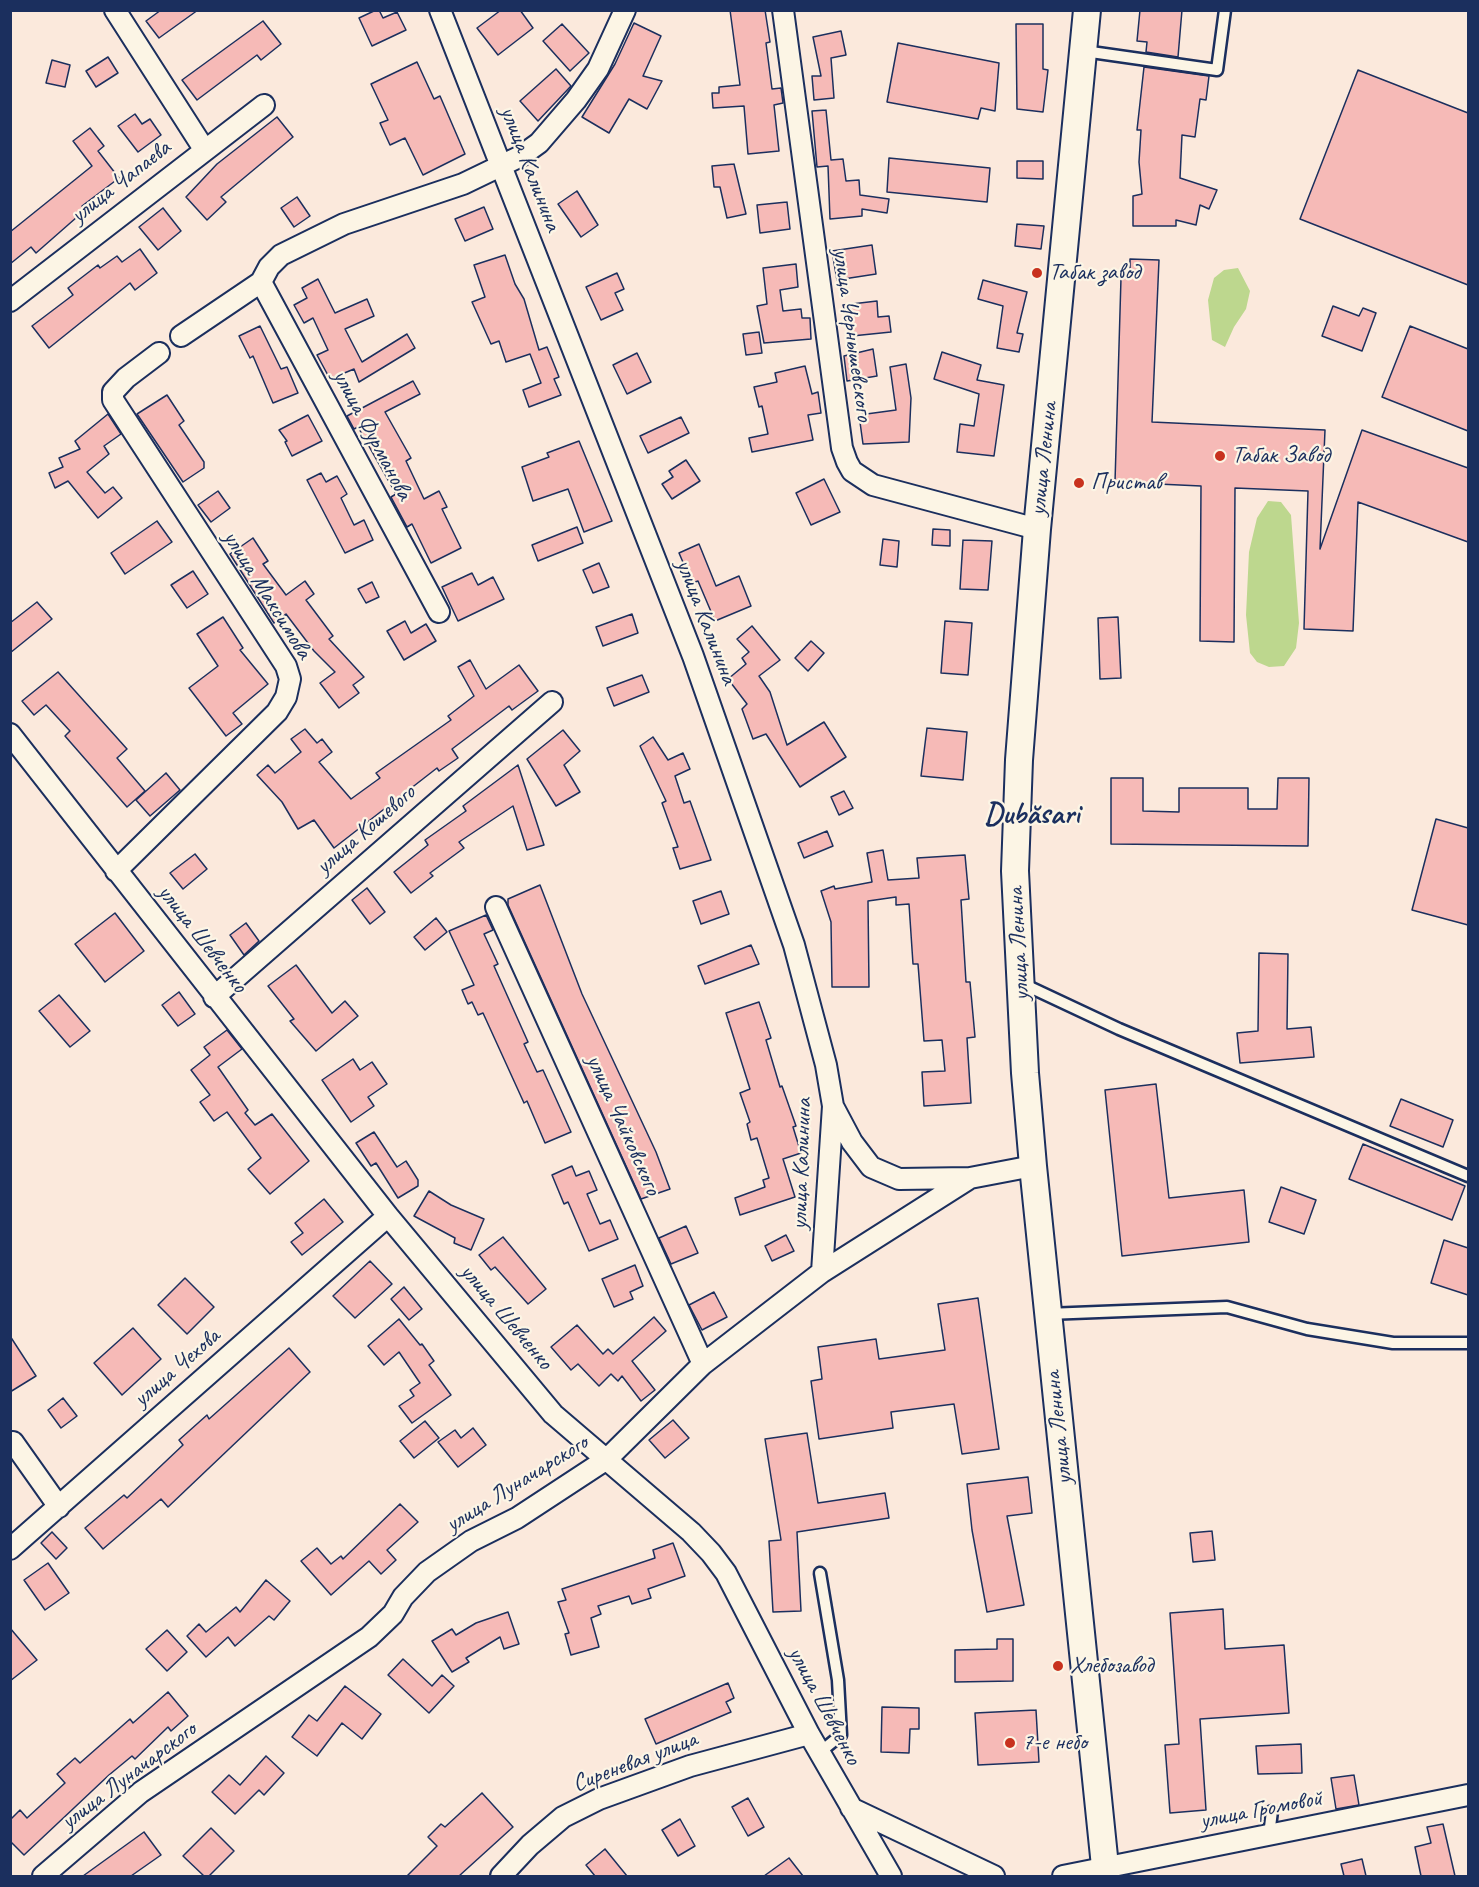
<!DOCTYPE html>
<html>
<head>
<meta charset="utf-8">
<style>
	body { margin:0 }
	#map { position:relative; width:1479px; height:1887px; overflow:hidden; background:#fbe9dc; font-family:Caveat,sans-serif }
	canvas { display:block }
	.frame { position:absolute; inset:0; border:12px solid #1b2f5e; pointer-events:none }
</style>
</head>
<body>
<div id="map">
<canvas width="1479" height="1887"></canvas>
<div class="frame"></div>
</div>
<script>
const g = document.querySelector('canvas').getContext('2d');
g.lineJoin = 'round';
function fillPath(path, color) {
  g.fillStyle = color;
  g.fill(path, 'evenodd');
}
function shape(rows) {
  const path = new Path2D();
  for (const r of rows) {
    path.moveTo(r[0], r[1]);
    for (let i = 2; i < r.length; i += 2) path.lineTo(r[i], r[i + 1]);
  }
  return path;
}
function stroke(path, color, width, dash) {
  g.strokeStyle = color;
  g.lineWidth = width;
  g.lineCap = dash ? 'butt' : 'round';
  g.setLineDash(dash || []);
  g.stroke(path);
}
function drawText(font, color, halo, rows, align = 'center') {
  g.font = font + ' Caveat,sans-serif';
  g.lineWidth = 4.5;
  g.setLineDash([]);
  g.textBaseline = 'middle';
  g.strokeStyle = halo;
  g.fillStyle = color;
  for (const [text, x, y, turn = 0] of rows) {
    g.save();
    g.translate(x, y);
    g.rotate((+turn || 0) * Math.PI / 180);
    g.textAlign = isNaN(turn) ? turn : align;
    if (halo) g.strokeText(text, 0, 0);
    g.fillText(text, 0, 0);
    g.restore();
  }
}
const green = shape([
	[1238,268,1250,291,1246,309,1234,327,1225,347,1212,340,1208,300,1214,278,1224,270],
	[1268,501,1281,502,1291,515,1299,623,1296,648,1284,666,1269,667,1257,662,1250,653,1246,615,1249,552,1257,518]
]);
const building = shape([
	[161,10,198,10,159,38,146,21,161,10],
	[376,10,379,10,383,18,397,12,406,30,372,46,359,18,376,10],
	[501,10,520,10,533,28,498,55,477,28,501,10],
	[730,10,765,10,770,42,766,43,772,89,781,88,783,103,774,105,779,151,748,154,744,106,713,108,712,93,719,93,719,87,740,85,730,10],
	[1140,10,1182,10,1178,57,1146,52,1147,42,1137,41,1140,10],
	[263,21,281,44,261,60,257,55,197,100,182,80,263,21],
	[634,23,661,36,643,76,662,81,647,109,629,99,609,133,582,117,615,64,634,23],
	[562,24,589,53,570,71,543,41,562,24],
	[1016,24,1043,24,1043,69,1048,70,1043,112,1017,109,1016,24],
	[841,31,846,55,831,58,834,98,814,100,812,76,821,76,813,37,841,31],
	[898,43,999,63,995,111,981,108,978,119,887,102,898,43],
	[108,57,118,73,96,87,86,71,108,57],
	[52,60,70,65,65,87,46,83,52,60],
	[417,62,434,99,440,96,465,154,423,175,405,138,390,145,380,123,388,120,371,84,417,62],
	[1144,67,1209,76,1206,100,1200,99,1195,137,1182,135,1180,178,1217,190,1209,209,1200,205,1196,225,1176,220,1176,226,1133,226,1133,196,1142,194,1139,162,1141,130,1137,130,1144,67],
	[556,69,571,86,538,121,520,101,556,69],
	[1358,70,1468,113,1468,285,1300,219,1358,70],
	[826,110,831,160,843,159,846,181,859,180,860,195,889,199,887,213,862,209,862,216,830,219,828,166,817,167,812,111,826,110],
	[135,114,142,124,150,119,161,135,138,152,118,126,135,114],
	[277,117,293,137,221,197,226,202,207,220,186,197,217,164,277,117],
	[90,128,104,146,98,151,119,178,82,206,85,210,36,253,31,247,10,264,10,232,92,166,73,141,90,128],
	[889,158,990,168,987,202,887,192,889,158],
	[1017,161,1043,161,1043,179,1017,178,1017,161],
	[734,164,746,214,727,218,720,187,714,187,712,166,734,164],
	[577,191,598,225,581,237,558,204,577,191],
	[297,197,310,216,294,227,281,208,297,197],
	[787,202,790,229,760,233,757,205,787,202],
	[484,207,493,229,465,241,455,219,484,207],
	[163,208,181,231,158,250,139,227,163,208],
	[1017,224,1044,226,1041,249,1015,246,1017,224],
	[872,245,876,274,837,280,832,251,872,245],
	[140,249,157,273,135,290,130,283,49,348,32,326,73,295,68,288,98,265,100,268,117,256,122,262,140,249],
	[505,255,515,284,524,299,539,350,547,347,559,377,554,379,561,395,529,407,523,390,541,383,530,354,506,362,499,341,491,344,472,302,485,297,474,265,505,255],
	[1130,259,1159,260,1152,422,1325,430,1320,549,1362,430,1468,468,1468,542,1358,502,1353,631,1304,629,1308,491,1235,488,1234,642,1200,641,1201,486,1115,482,1121,278,1130,278,1130,259],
	[796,264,798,287,780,290,783,311,801,309,802,318,810,318,811,339,764,343,757,306,767,304,763,268,796,264],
	[617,273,624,289,615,293,623,310,601,320,586,287,617,273],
	[318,279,335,313,367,299,374,316,345,329,362,362,407,334,415,348,359,382,354,369,330,379,317,355,328,350,313,318,304,323,294,305,307,298,302,288,318,279],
	[983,280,1027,292,1017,333,1023,334,1019,352,997,348,1003,306,978,299,983,280],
	[877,301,878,317,889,316,891,332,852,336,843,305,877,301],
	[1333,306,1359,316,1363,308,1376,313,1362,351,1322,336,1333,306],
	[260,326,281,369,287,367,298,393,273,403,253,356,250,358,239,336,260,326],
	[1410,326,1468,349,1468,431,1382,397,1410,326],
	[759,332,762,353,746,355,743,334,759,332],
	[873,349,877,376,847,381,844,356,873,349],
	[942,352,981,365,977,380,1004,385,994,456,957,452,960,424,974,426,979,394,934,379,942,352],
	[637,353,651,382,627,394,613,365,637,353],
	[906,364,911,398,909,442,863,444,859,415,896,410,890,367,906,364],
	[805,366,812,394,818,392,821,413,808,415,813,440,752,452,749,438,768,434,762,406,759,407,754,387,777,382,775,373,805,366],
	[413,381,420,394,385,412,411,458,406,461,424,499,439,491,447,507,442,509,461,548,431,563,412,524,407,527,391,497,396,494,358,427,354,429,347,416,413,381],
	[167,395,184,421,179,425,204,462,204,468,183,482,137,414,167,395],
	[108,414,121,434,104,446,109,454,87,472,105,493,113,487,122,498,98,518,68,481,55,488,49,473,63,467,59,458,80,449,75,441,108,414],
	[308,415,322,441,292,456,285,442,287,441,279,430,308,415],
	[681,417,689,433,648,453,640,436,681,417],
	[579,441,612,521,584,532,568,489,533,501,522,467,549,457,547,453,579,441],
	[686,460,700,481,672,499,662,484,673,477,669,471,686,460],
	[321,473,326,482,337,476,347,494,341,498,354,525,364,520,373,540,345,553,307,480,321,473],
	[824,479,840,512,811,525,796,493,824,479],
	[218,491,230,508,211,522,198,505,218,491],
	[157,521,172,542,125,574,111,553,157,521],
	[577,527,583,543,538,561,532,545,577,527],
	[933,529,950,530,950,546,932,545,933,529],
	[253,538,268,561,263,564,286,595,305,581,314,594,306,600,333,636,329,639,364,677,353,685,359,693,339,708,320,683,335,672,314,651,286,614,274,623,230,554,253,538],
	[883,539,899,541,897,567,880,565,883,539],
	[963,540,992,541,988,590,960,589,963,540],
	[699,544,716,586,739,576,751,606,715,621,698,581,692,583,679,553,699,544],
	[599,563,609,587,593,593,583,570,599,563],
	[193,571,208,594,187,608,171,585,193,571],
	[472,573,478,585,493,577,504,599,458,621,442,587,472,573],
	[372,582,379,597,366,603,358,589,372,582],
	[37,602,52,619,10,653,10,623,37,602],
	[632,614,638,633,603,646,596,627,632,614],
	[223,617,243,648,240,650,268,684,233,713,242,724,226,736,189,688,218,666,197,634,223,617],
	[1118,617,1121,678,1100,679,1098,618,1118,617],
	[405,621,411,633,426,624,436,641,404,660,387,631,405,621],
	[945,621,972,623,968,675,941,673,945,621],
	[752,626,780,660,759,676,770,692,787,745,824,722,846,757,800,787,766,734,753,739,742,709,747,704,728,679,746,664,742,658,749,652,737,639,752,626],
	[811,641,824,653,808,671,795,658,811,641],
	[470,660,486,689,519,665,538,691,512,710,509,706,452,749,458,758,439,771,437,768,334,848,314,820,298,829,282,802,257,775,268,765,275,773,301,752,291,739,305,729,317,743,322,739,332,752,319,762,351,799,380,778,376,773,451,720,448,716,474,696,458,667,470,660],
	[58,672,127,749,117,758,145,791,127,807,65,736,70,731,46,705,34,715,22,701,58,672],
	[642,675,649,692,614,706,607,688,642,675],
	[927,728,967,732,963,780,921,776,927,728],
	[563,730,580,751,564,765,580,792,556,806,527,759,563,730],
	[653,737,668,760,683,753,690,769,675,776,684,803,690,801,711,860,680,869,673,848,678,847,662,803,666,801,640,746,653,737],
	[518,765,544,845,527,850,513,806,459,842,464,848,430,873,433,876,411,893,394,872,428,845,425,840,466,811,463,806,518,765],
	[166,773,180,790,150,816,136,800,166,773],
	[1111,778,1143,778,1143,811,1179,812,1179,788,1248,788,1248,809,1277,809,1278,778,1309,778,1308,846,1111,844,1111,778],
	[844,791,853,808,839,815,831,797,844,791],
	[1436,819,1468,828,1468,925,1412,910,1436,819],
	[827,831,833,846,804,858,798,843,827,831],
	[883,850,888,880,919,878,917,858,965,855,969,899,961,900,966,982,970,982,975,1037,967,1038,971,1103,924,1106,922,1072,945,1071,942,1040,924,1041,918,964,913,964,909,904,896,905,896,897,868,901,869,987,832,987,831,922,821,891,834,886,835,889,872,882,867,853,883,850],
	[195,854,207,869,183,889,170,873,195,854],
	[540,885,582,994,656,1152,670,1189,641,1199,508,905,508,899,540,885],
	[367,888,385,912,370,924,352,900,367,888],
	[721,891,729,914,701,924,693,901,721,891],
	[115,913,144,951,105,982,75,944,115,913],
	[486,915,493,930,484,934,498,964,494,966,528,1042,524,1044,537,1072,543,1070,571,1132,545,1143,527,1101,524,1103,483,1013,478,1015,472,1002,468,1004,462,990,474,985,449,931,486,915],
	[436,918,447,932,425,950,414,937,436,918],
	[246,923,259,941,244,955,230,935,246,923],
	[751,945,759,964,705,984,698,966,751,945],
	[1259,953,1288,954,1287,1029,1311,1027,1314,1057,1240,1063,1237,1033,1258,1031,1259,953],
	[296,965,332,1013,345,1001,358,1016,316,1051,290,1021,294,1019,268,986,296,965],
	[179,992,195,1014,178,1026,162,1005,179,992],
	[59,995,90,1031,70,1047,39,1011,59,995],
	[759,1002,771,1038,766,1040,780,1087,782,1086,796,1126,793,1127,801,1153,783,1159,795,1197,740,1215,735,1198,765,1187,763,1180,769,1178,757,1138,751,1140,747,1124,750,1122,740,1093,750,1089,726,1013,759,1002],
	[227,1030,242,1049,218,1067,248,1110,245,1113,255,1125,272,1114,309,1161,270,1194,248,1169,261,1158,227,1112,214,1121,200,1102,210,1095,191,1070,210,1055,204,1047,227,1030],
	[353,1059,360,1070,372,1062,387,1084,368,1097,374,1106,351,1122,322,1080,353,1059],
	[1156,1084,1169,1198,1244,1190,1249,1242,1122,1256,1105,1090,1156,1084],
	[1401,1099,1453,1120,1443,1147,1390,1126,1401,1099],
	[374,1132,397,1167,406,1161,418,1180,418,1186,398,1198,376,1163,371,1166,356,1143,374,1132],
	[1363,1144,1465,1186,1452,1220,1349,1179,1363,1144],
	[572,1166,576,1176,589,1171,597,1190,587,1194,600,1224,610,1220,618,1239,589,1251,568,1202,564,1204,552,1175,572,1166],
	[1281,1187,1316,1200,1304,1234,1269,1222,1281,1187],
	[429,1191,451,1205,484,1219,471,1250,454,1243,455,1238,414,1216,429,1191],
	[324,1199,343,1222,302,1255,291,1242,303,1233,295,1223,324,1199],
	[686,1226,698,1253,671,1264,659,1238,686,1226],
	[786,1235,794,1251,772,1261,765,1246,786,1235],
	[503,1237,546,1289,528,1304,495,1267,491,1270,479,1255,503,1237],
	[1444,1240,1468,1248,1468,1295,1431,1283,1444,1240],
	[370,1261,392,1284,355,1318,333,1296,370,1261],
	[635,1265,643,1286,630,1292,633,1299,614,1307,602,1279,635,1265],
	[185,1278,214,1307,187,1334,158,1305,185,1278],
	[404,1287,422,1309,409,1320,391,1299,404,1287],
	[714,1292,727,1317,702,1330,689,1305,714,1292],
	[978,1298,999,1449,962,1454,954,1404,891,1412,893,1428,819,1439,811,1381,822,1379,818,1347,876,1339,879,1359,945,1350,938,1304,978,1298],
	[654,1317,666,1331,632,1361,655,1390,641,1401,622,1376,618,1381,611,1374,599,1386,578,1364,571,1370,551,1347,577,1325,603,1354,608,1349,613,1354,654,1317],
	[399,1319,420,1345,422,1344,434,1361,429,1365,451,1395,412,1423,399,1406,414,1396,410,1390,420,1383,399,1352,384,1365,368,1346,399,1319],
	[133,1328,161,1359,122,1395,94,1363,133,1328],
	[10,1336,36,1376,10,1392,10,1336],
	[289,1348,310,1372,168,1507,161,1499,103,1549,85,1528,124,1495,127,1498,183,1445,179,1440,207,1415,209,1419,289,1348],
	[63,1398,77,1416,61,1428,48,1410,63,1398],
	[673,1420,689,1438,665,1458,649,1440,673,1420],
	[425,1421,439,1438,414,1458,400,1441,425,1421],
	[473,1428,486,1445,458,1467,438,1442,455,1430,461,1438,473,1428],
	[807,1433,818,1503,885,1493,889,1518,797,1532,801,1611,773,1612,769,1541,781,1540,765,1439,807,1433],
	[1028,1477,1032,1513,1007,1516,1024,1605,987,1612,972,1530,967,1484,1028,1477],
	[400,1504,418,1522,387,1550,396,1560,381,1574,369,1561,331,1595,301,1561,317,1548,331,1564,341,1556,343,1559,400,1504],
	[1212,1531,1215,1560,1193,1562,1190,1533,1212,1531],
	[52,1532,67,1548,56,1559,41,1543,52,1532],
	[673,1543,685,1576,648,1589,651,1598,632,1604,629,1596,598,1606,601,1614,591,1618,599,1647,571,1655,565,1634,569,1633,558,1602,566,1600,562,1589,655,1558,653,1550,673,1543],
	[48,1563,69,1593,45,1610,24,1580,48,1563],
	[266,1580,290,1601,274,1620,269,1616,235,1646,228,1637,206,1657,187,1636,199,1624,206,1632,236,1607,240,1612,266,1580],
	[1223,1609,1225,1649,1284,1645,1289,1713,1200,1719,1206,1810,1170,1813,1165,1745,1179,1744,1170,1613,1223,1609],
	[508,1612,519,1644,504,1649,500,1637,466,1658,469,1662,452,1672,432,1641,452,1629,456,1635,476,1623,508,1612],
	[10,1628,37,1660,10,1681,10,1628],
	[167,1630,187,1652,167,1671,146,1649,167,1630],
	[997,1639,1013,1639,1013,1681,955,1682,955,1650,997,1649,997,1639],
	[403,1659,432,1686,442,1675,454,1686,429,1713,388,1675,403,1659],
	[728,1683,734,1698,726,1702,731,1712,656,1744,645,1719,728,1683],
	[345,1686,381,1714,362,1739,342,1723,317,1756,292,1737,309,1715,317,1721,345,1686],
	[168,1692,188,1716,171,1731,168,1727,135,1759,132,1756,109,1775,24,1855,10,1841,10,1820,20,1810,27,1818,65,1783,57,1774,75,1758,80,1763,130,1719,133,1723,168,1692],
	[882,1707,919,1708,919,1729,910,1729,909,1753,881,1752,882,1707],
	[1036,1710,1039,1762,978,1765,975,1713,1036,1710],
	[1301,1744,1302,1773,1258,1774,1256,1746,1301,1744],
	[266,1756,284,1773,264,1795,259,1790,235,1814,212,1792,229,1775,240,1785,266,1756],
	[1354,1775,1359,1805,1336,1809,1331,1778,1354,1775],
	[482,1793,513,1827,459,1876,407,1876,437,1846,428,1837,441,1824,445,1827,482,1793],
	[748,1798,764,1827,748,1836,732,1807,748,1798],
	[680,1819,695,1846,678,1856,662,1830,680,1819],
	[1443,1824,1455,1876,1421,1876,1415,1847,1431,1843,1427,1827,1443,1824],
	[211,1828,234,1851,209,1876,204,1876,183,1856,211,1828],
	[144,1832,161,1855,131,1876,83,1876,144,1832],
	[605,1849,627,1876,595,1876,586,1865,605,1849],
	[789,1858,803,1876,764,1876,789,1858],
	[1362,1859,1366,1876,1344,1876,1341,1864,1362,1859]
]);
const service = shape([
	[1084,51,1217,70,1225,10],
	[1021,983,1119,1029,1468,1176],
	[1047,1314,1227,1307,1307,1329,1393,1343,1468,1343],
	[819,1753,841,1735,838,1680,820,1573],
	[1269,1835,1272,1811]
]);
const minor = shape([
	[115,10,204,149],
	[440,10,693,656,794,945,826,1065,833,1106,822,1272],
	[783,10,842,448,847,462,852,471,873,485,1037,529],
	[261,282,439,612],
	[10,301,264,105],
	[181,336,261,282,269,267,281,255,344,224,463,184,521,156,539,143,576,100,598,69,625,10],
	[10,734,388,1216,553,1414,691,1532,711,1553,726,1573,809,1734,891,1876],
	[116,871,277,712,286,697,290,679,286,666,113,400,113,392,126,378,159,353],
	[496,907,703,1364],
	[214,997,552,702],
	[834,1108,852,1142,871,1167,899,1179,970,1178],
	[13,1442,59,1507],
	[10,1549,388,1216],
	[851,1808,994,1876],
	[43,1876,141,1792,369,1637,393,1614,403,1597,427,1572,471,1541,517,1518,607,1459,703,1364,822,1272,970,1178,1033,1166],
	[501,1876,530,1845,563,1817,599,1799,690,1766,809,1734],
	[1063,1876,1468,1795]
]);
const tertiary = shape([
	[1087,10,1037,529,1019,760,1015,871,1025,1073,1033,1166,1106,1876]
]);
const markers = [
	[1037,273,6,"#c8321e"],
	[1220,456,6,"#c8321e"],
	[1079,483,6,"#c8321e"],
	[1058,1666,6,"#c8321e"],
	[1010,1743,6,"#c8321e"]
];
const streetNames = [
	["улица Калинина",530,169,69],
	["улица Чапаева",121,182,-38],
	["улица Чернышевского",852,335,82],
	["улица Фурманова",372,435,62],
	["улица Ленина",1044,459,-84],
	["улица Максимова",267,595,58],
	["улица Калинина",706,622,69],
	["улица Кошевого",366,830,-41],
	["улица Шевченко",202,939,52],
	["улица Ленина",1019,944,-93],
	["улица Чайковского",623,1125,66],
	["улица Калинина",802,1164,-88],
	["улица Шевченко",506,1317,50],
	["улица Чехова",177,1368,-41],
	["улица Ленина",1059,1428,-96],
	["улица Луначарского",517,1484,-32],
	["улица Шевченко",824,1706,62],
	["Сиреневая улица",635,1762,-21],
	["улица Луначарского",129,1776,-37],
	["улица Громовой",1261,1810,-11]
];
const poiNames = [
	["Табак завод",1049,273],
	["Табак Завод",1232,456],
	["Пристав",1091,483],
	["Хлебозавод",1070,1666],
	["7-е небо",1022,1743]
];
const districtNames = [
	["Dubăsari",1032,815]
];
fillPath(green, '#bdd78e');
fillPath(building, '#f6bab7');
stroke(building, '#1b2f5e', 1.5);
stroke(service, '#1b2f5e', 15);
stroke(minor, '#1b2f5e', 24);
stroke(tertiary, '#1b2f5e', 30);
stroke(service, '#fcf5e5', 10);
stroke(minor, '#fcf5e5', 20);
stroke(tertiary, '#fcf5e5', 26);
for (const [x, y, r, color] of markers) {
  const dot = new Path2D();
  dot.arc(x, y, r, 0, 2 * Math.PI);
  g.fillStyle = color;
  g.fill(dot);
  stroke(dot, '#fcf5e5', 2);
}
drawText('24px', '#1b2f5e', '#fcf5e5', streetNames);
drawText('24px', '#1b2f5e', '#fcf5e5', poiNames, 'left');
drawText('bold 30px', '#1b2f5e', '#fcf5e5', districtNames);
</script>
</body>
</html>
